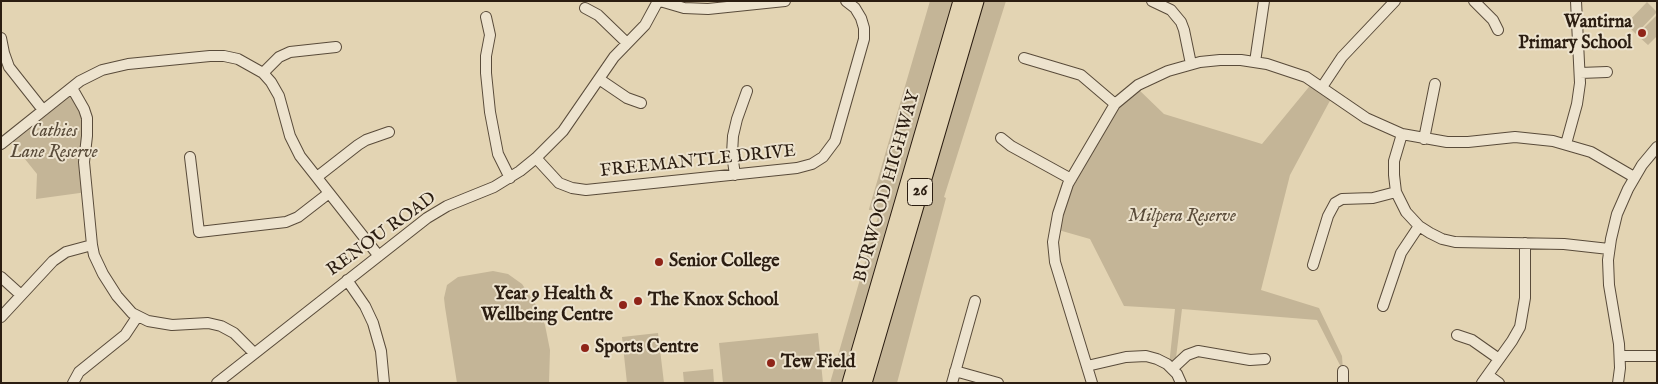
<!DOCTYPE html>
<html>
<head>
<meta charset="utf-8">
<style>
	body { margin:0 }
	#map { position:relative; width:1658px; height:384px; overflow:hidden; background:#e3d4b3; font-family:"IM FELL English",serif }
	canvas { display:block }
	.frame { position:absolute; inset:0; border:2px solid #2b1d11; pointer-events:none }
</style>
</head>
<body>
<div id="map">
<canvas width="1658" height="384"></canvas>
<div class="frame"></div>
</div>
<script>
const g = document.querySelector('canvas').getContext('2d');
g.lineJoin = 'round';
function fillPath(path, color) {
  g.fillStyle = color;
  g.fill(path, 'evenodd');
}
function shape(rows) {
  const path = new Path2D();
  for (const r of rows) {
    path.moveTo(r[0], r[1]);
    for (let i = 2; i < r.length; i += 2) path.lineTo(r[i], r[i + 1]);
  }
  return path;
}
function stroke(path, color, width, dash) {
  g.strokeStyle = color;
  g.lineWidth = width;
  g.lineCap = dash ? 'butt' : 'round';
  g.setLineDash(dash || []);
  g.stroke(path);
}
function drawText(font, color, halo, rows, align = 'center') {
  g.font = font + ' "IM FELL English",serif';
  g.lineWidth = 4;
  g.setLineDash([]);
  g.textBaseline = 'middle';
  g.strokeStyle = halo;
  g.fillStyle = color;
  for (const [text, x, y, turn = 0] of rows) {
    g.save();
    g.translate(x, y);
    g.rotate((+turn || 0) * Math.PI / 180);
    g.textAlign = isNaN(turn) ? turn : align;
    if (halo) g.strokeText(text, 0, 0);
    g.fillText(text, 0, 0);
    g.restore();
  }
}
const green = shape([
	[930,1,961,1,850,383,830,383,880,210,869,210,869,209],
	[976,1,1006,1,944,197,946,198,897,383,864,383],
	[1647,2,1657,12,1636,34,1626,24],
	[1657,15,1657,36,1648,45,1637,35],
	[1313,82,1333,95,1290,175,1261,290,1319,308,1342,356,1343,371,1317,320,1182,309,1175,366,1169,366,1175,309,1124,306,1090,239,1055,229,1058,214,1109,112,1136,87,1164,114,1262,144],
	[72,88,84,109,87,192,36,199,37,174,8,138],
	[493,271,508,274,522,284,538,308,545,325,550,350,549,383,457,383,445,307,444,298,447,285,458,277],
	[658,333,664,383,627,383,622,337],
	[818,333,823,383,723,383,719,343],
	[713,369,714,383,684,383,683,372]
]);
const minor = shape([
	[660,1,684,8,708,9,785,1],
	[1152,1,1171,10,1181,22,1184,30,1191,64],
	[1474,1,1493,20,1498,30],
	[585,8,598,15,627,43],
	[486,17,490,35,486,56,486,73,490,112,498,154,510,178],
	[1,38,4,53,9,67,43,110],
	[1024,58,1081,75,1115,104],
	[1255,62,1264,1],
	[263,73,279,57,290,52,336,47],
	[1580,73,1607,72],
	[599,79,627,98,641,103],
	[1322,87,1342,57,1395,1],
	[72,88,84,109,87,118,87,136,84,162,92,245,94,255,103,274,117,296,132,313,148,321,172,325,208,323,221,326,234,333,254,353],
	[1402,134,1394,161,1394,175,1396,192,1406,212,1419,226,1430,233,1442,239,1455,242,1564,244,1609,249],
	[1001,138,1011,146,1071,179],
	[1424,139,1435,84],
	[1,144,80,81,102,70,128,64,210,56,224,56,238,59,263,73,271,82,279,96,290,136,300,156,378,255],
	[1566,144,1577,104,1580,83,1576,1],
	[190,157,199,232,286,222,298,217,329,193],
	[536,158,559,183,572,188,586,190,797,168,812,164,823,157,835,141,864,39,864,28,861,18,855,8,846,1],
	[735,175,732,154,733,136,737,119,747,91],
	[317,177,358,145,366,140,389,132],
	[1313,265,1328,216,1335,203,1342,199,1373,198,1396,192],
	[1,277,21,295],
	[347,280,365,306,373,323,381,351,384,383],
	[1383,306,1401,253,1419,226],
	[1,317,53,261,66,252,92,245],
	[1457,335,1472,340,1499,359],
	[1620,356,1657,356],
	[1087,366,1126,357,1146,356,1157,359,1167,364,1177,374,1181,383],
	[1172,369,1187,355,1198,351,1250,360,1265,359],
	[955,371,998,383],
	[1343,371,1343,383],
	[1488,375,1499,383],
	[73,383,79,372,125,335,137,317],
	[217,383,427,218,447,206,494,187,520,171,536,158,563,131,614,57,645,25,658,1],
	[952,383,975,301],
	[1092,383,1055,262,1053,242,1058,214,1068,184,1115,104,1138,85,1168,71,1200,62,1220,60,1241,60,1267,64,1306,77,1366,118,1402,134,1447,142,1468,142,1515,137,1553,141,1591,152,1634,177],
	[1482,383,1512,341,1520,327,1525,298,1525,243],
	[1618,383,1620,368,1619,344,1609,285,1608,260,1611,239,1617,214,1628,189,1642,165,1657,147]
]);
const highway = shape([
	[850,383,961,1],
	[864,383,976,1]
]);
const markers = [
	[1642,33,5,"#8f2418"],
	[659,262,5,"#8f2418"],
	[638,301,5,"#8f2418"],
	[623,305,5,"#8f2418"],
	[585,348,5,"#8f2418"],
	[771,363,5,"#8f2418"]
];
const shields = [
	[920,192,25]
];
const shieldNames = [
	["26",920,192]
];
const poiNames = [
	["Wantirna",1632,23,"right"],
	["Primary School",1632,44,"right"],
	["Senior College",669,262],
	["Year 9 Health &",613,295,"right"],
	["Wellbeing Centre",613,316,"right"],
	["The Knox School",648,301],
	["Sports Centre",595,348],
	["Tew Field",781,363]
];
const parkNames = [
	["Cathies",54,132],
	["Lane Reserve",54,153],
	["Milpera Reserve",1182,217]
];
const streetNames = [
	["FREEMANTLE DRIVE",698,162,-6],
	["BURWOOD HIGHWAY",888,187,-74],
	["RENOU ROAD",382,235,-36]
];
fillPath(green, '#c4b597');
stroke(minor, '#594b3a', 12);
stroke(highway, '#2b1d11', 17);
stroke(minor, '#ede3ce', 10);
stroke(highway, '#e3d4b3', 15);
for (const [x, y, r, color] of markers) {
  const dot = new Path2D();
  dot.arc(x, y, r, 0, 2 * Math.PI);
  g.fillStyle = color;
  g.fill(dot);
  stroke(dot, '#ede3ce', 2);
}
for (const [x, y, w] of shields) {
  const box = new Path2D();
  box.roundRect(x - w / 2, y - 13.5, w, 27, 4);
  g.fillStyle = '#ede3ce';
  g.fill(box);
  stroke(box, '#2b1d11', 1);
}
drawText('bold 16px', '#2b1d11', null, shieldNames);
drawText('bold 18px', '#2b1d11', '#ede3ce', poiNames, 'left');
drawText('italic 18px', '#594b39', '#ede3ce', parkNames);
drawText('18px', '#2b1d11', '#ede3ce', streetNames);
</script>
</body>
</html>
